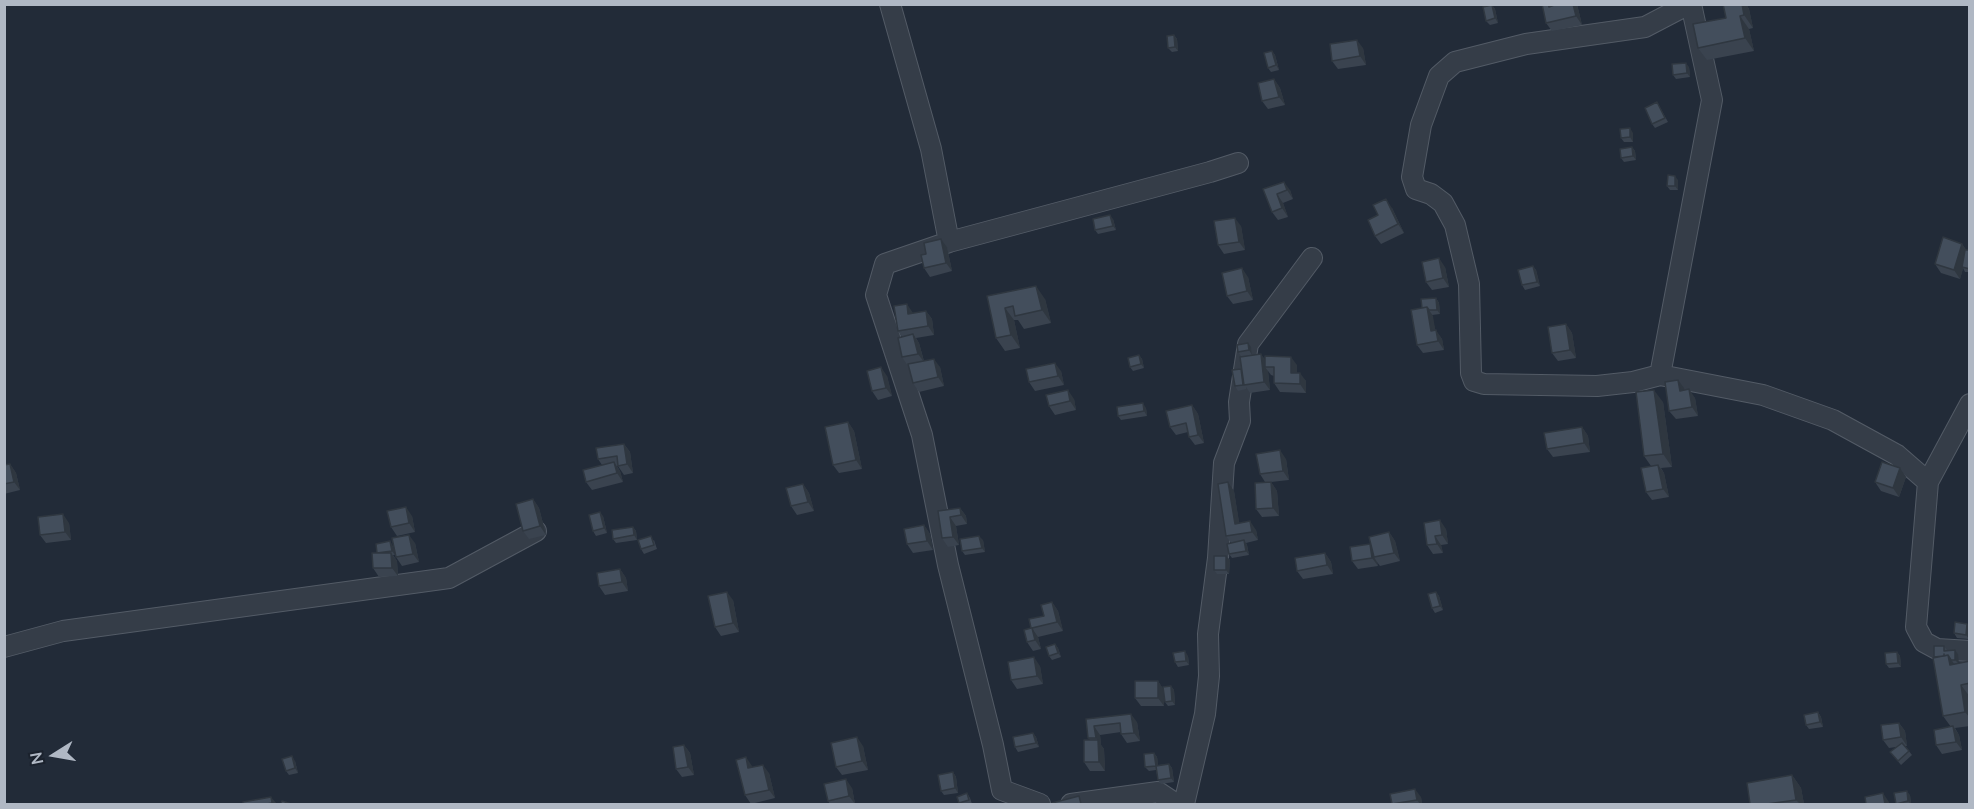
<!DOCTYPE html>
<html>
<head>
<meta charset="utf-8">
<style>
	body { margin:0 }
	#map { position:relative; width:1974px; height:809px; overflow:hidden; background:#222b38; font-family:Lato,sans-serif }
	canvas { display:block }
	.frame { position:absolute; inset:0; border:6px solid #b0b8c4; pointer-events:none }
	.north { position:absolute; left:24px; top:725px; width:60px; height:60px; -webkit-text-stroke:4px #1b222d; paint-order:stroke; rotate:259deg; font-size:16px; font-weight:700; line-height:24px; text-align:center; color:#b0b8c4 }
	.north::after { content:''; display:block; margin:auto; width:21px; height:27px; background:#b0b8c4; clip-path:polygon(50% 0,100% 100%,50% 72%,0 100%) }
</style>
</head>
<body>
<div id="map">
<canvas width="1974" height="809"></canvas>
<div class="frame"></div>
<div class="north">N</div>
</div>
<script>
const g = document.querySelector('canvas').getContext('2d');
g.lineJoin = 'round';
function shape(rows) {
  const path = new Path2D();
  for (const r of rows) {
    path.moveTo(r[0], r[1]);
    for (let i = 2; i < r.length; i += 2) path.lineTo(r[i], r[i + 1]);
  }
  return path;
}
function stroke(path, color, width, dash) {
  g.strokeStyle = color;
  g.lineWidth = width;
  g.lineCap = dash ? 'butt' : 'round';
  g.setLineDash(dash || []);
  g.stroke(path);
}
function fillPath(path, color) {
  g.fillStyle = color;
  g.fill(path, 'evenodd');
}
const minor = shape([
	[890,4,931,149,949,242,885,264,876,295,922,435,948,565,993,745,1002,790,1040,804],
	[1691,4,1712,100,1660,375,1763,395,1833,420,1897,455,1928,482,1916,627,1924,642,1937,649,1970,651],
	[949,242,1210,172,1238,163],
	[1660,375,1633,382,1597,386,1484,384,1474,381,1471,373,1469,284,1455,225,1443,203,1431,194,1416,189,1412,177,1421,125,1439,76,1455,62,1526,44,1645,27,1689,4],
	[1928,482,1970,404],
	[4,647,63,631,449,578,536,531],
	[1071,804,1158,792,1176,804],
	[1184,804,1205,714,1209,676,1208,634,1218,558,1224,463,1240,421,1239,402,1248,344,1312,258]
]);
const wall = shape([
	[1542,4,1552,4,1553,6,1557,4,1577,4,1582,25,1552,31,1546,23],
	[1723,4,1746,4,1749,9,1753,28,1749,29,1754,51,1707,60,1698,48,1726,18],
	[1492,5,1495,9,1498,23,1490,25,1486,21],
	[1174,35,1177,39,1178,51,1172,52,1168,48],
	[1363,48,1366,65,1338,69,1332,61],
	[1272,51,1275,55,1279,70,1271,72,1268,68],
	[1689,67,1690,77,1676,79,1673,75],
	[1274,79,1280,88,1285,105,1268,109,1262,101],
	[1657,102,1668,122,1655,128,1652,124],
	[1633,133,1633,142,1624,142,1621,138],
	[1632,147,1635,151,1636,160,1624,162,1621,158],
	[1678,180,1678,190,1670,190,1667,186],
	[1263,189,1290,190,1293,199,1283,203,1288,217,1278,220,1272,212],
	[1392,208,1404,233,1381,244,1375,236,1378,215],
	[1113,219,1116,230,1098,234,1095,230],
	[1241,226,1245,250,1224,254,1218,245],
	[941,239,947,247,952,271,930,277,924,268,926,254],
	[1962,244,1966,250,1970,250,1970,272,1965,272,1963,268,1960,279,1941,273,1935,264],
	[1533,266,1536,270,1540,286,1525,290,1522,285],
	[1445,267,1449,287,1432,290,1426,282],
	[1248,277,1253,300,1233,304,1227,296],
	[987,296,1045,299,1051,323,1024,329,1018,320,1014,320,1020,348,1005,351,996,338],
	[1436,298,1439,303,1440,314,1432,315,1435,330,1442,339,1444,350,1423,353,1417,345,1422,308],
	[926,311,932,319,934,335,916,338,919,343,924,361,940,367,944,386,919,392,913,383,908,366,902,357,902,337,898,331],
	[1566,324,1572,333,1576,358,1558,361,1552,353],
	[1251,347,1252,355,1265,360,1297,365,1297,373,1306,381,1306,393,1280,392,1274,383,1274,376,1271,375,1268,371,1270,390,1250,393,1246,387,1246,389,1238,391,1235,386,1242,371,1241,356,1238,352],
	[1139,355,1142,359,1144,368,1133,371,1130,367],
	[1061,371,1064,385,1035,391,1029,382],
	[887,376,892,396,878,400,872,391],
	[1678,380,1684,390,1695,398,1698,416,1676,419,1669,411],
	[1074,399,1076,410,1055,415,1049,406],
	[1663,402,1672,467,1661,468,1664,473,1669,497,1652,500,1646,492,1651,466,1644,456],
	[1192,405,1198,414,1204,443,1195,445,1189,437,1188,432,1176,435,1170,427],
	[1146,408,1147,416,1121,420,1118,416],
	[848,422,854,431,862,469,839,473,833,465],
	[1582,427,1588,436,1590,452,1553,457,1547,449],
	[624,444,630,452,633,473,624,475,618,466,617,466,620,471,623,482,592,490,586,482,602,465,598,459],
	[1286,459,1289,480,1271,482,1277,491,1279,516,1262,517,1256,509,1265,482,1260,474],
	[10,464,16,473,20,490,4,494,4,465],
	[1900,468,1906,477,1899,497,1881,491,1875,482],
	[803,484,809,493,814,511,797,515,791,506],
	[1234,491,1239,523,1256,530,1258,540,1246,543,1247,545,1249,555,1232,558,1229,554,1231,543,1226,536],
	[533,499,539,508,546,535,529,539,523,531],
	[960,508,966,516,967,524,956,526,959,545,948,547,942,538,938,511],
	[412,516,415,532,397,536,391,527],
	[603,516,607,533,596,536,593,531],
	[69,523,71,540,46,543,40,535],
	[1424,523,1446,529,1448,544,1441,545,1443,553,1433,554,1427,545],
	[924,525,930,534,933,550,913,553,907,544],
	[633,527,636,531,637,540,616,543,613,539],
	[1389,532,1395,541,1400,561,1380,566,1377,562,1378,566,1358,569,1352,561],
	[654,540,657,549,644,554,641,549],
	[983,540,985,552,965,555,962,551],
	[415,543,419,562,402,566,396,557],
	[393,546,395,555,393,555,397,561,398,576,379,577,373,568,377,553],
	[1325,553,1331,562,1333,574,1303,579,1297,571],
	[1226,556,1230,560,1229,574,1217,574,1214,570],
	[620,569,626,578,628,591,605,595,599,586],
	[1436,592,1439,596,1443,610,1435,613,1432,608],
	[733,600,739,632,721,636,715,627],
	[1052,602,1058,611,1063,631,1038,637,1041,649,1033,651,1027,642,1031,628,1044,616],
	[1967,624,1970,627,1969,639,1957,638,1954,633],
	[1055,644,1058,648,1061,657,1052,660,1049,656],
	[1944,646,1947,650,1955,650,1958,654,1958,663,1970,661,1970,726,1955,728,1959,735,1962,750,1942,754,1936,745,1951,727,1943,716],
	[1897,652,1900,656,1901,667,1889,668,1886,664],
	[1188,656,1189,665,1178,667,1175,662],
	[1040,666,1043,684,1017,689,1011,680],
	[1158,681,1163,689,1171,686,1174,690,1175,705,1168,706,1165,702,1164,697,1164,706,1141,706,1135,698],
	[1818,712,1821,717,1823,727,1809,729,1806,725],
	[1086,719,1137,722,1140,741,1127,743,1121,734,1121,732,1100,735,1101,745,1104,749,1105,771,1090,771,1084,762,1090,740,1088,738],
	[1899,723,1905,731,1907,746,1905,746,1912,755,1901,765,1890,752,1896,747,1889,748,1883,740],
	[1033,733,1036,737,1039,747,1018,752,1015,747],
	[684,745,690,753,694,775,682,777,676,769],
	[863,746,868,770,842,775,836,767],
	[1154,753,1157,757,1158,765,1169,764,1172,768,1174,782,1161,784,1158,780,1156,770,1149,771,1145,767],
	[295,761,298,773,289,775,286,771],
	[752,766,752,767,769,773,775,798,751,804,745,795],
	[953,772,956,777,958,793,944,795,941,791],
	[1792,775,1801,788,1804,804,1750,804],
	[852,788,855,804,830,804,828,801],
	[967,793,970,798,972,804,960,804,959,803],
	[1910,795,1911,804,1896,804],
	[1421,797,1422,804,1392,804]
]);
const shadedWall = shape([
	[1573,4,1577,4,1582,25,1576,16],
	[1742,4,1746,4,1749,9,1753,28,1744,15],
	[1492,5,1495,9,1498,23,1495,18],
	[1740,16,1749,29,1754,51,1745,38],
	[1174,35,1177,39,1178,51,1175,47],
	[1357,40,1363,48,1366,65,1360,56],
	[1272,51,1275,55,1279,70,1276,65],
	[1686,63,1689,67,1690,77,1687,73],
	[1274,79,1280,88,1285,105,1279,97],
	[1630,128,1633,133,1633,142,1630,137],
	[1632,147,1635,151,1636,160,1633,156],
	[1675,176,1678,180,1678,190,1675,186],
	[1284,182,1290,190,1293,199,1287,190],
	[1277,194,1283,203,1288,217,1282,208],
	[1386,199,1392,208,1404,233,1398,224],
	[1110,215,1113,219,1116,230,1113,226],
	[1235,218,1241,226,1245,250,1239,242],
	[941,239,947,247,952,271,946,263],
	[1962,244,1968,252,1960,279,1954,270],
	[1439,258,1445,267,1449,287,1443,278],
	[1533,266,1536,270,1540,286,1537,282],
	[1242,268,1248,277,1253,300,1247,291],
	[1036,286,1045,299,1051,323,1042,310],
	[1436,298,1439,303,1440,314,1437,310],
	[907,304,913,313,908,314],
	[1427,307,1433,316,1437,340,1431,331],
	[1005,308,1014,320,1020,348,1011,335],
	[926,311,932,319,934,335,928,326],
	[1566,324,1572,333,1576,358,1570,350],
	[1436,330,1442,339,1444,350,1438,341],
	[913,334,919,343,924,362,918,354],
	[1248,343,1251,347,1252,355,1249,350],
	[1261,354,1267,362,1265,367,1268,371,1270,390,1264,382],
	[1139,355,1142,359,1144,368,1141,364],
	[1291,357,1297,365,1297,381,1291,373],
	[934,359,940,367,944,386,938,377],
	[1055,363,1061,371,1064,385,1058,376],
	[881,367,887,376,892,396,886,388],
	[1300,373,1306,381,1306,393,1300,384],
	[1678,380,1684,388,1686,400,1680,391],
	[1689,389,1695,398,1698,416,1692,407],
	[1068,390,1074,399,1076,410,1070,401],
	[1654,390,1663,402,1672,467,1663,454],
	[1143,403,1146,408,1147,416,1144,411],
	[1192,405,1198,414,1204,443,1198,435],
	[848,422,854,431,862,469,856,460],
	[1582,427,1588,436,1590,452,1584,443],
	[624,444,630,452,633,473,627,464],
	[1280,450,1286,459,1289,480,1283,471],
	[614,462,620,471,623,482,617,473],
	[10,464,16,473,20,490,14,482],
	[1658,465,1664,473,1669,497,1663,489],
	[1900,468,1906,477,1899,497,1893,488],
	[1228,482,1234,491,1241,533,1235,524],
	[1271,482,1277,491,1279,516,1273,508],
	[803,484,809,493,814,511,808,502],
	[533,499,539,508,546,535,540,526],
	[406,507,412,516,415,532,409,523],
	[960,508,966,516,967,524,961,515],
	[600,512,603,516,607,533,604,528],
	[63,514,69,523,71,540,65,532],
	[950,517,956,526,959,545,953,537],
	[1440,520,1446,529,1448,544,1442,535],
	[1250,521,1256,530,1258,540,1252,532],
	[924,525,930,534,933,550,927,541],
	[633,527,636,531,637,540,634,535],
	[1389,532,1395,541,1400,561,1394,553],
	[409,535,415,543,419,562,413,554],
	[979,536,983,540,985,552,982,548],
	[1435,536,1441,545,1443,553,1437,544],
	[1244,540,1247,545,1249,555,1246,551],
	[390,541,393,546,395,555,392,551],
	[1370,544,1376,552,1374,557,1377,562,1378,566,1372,558],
	[391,553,397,561,398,576,392,568],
	[1325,553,1331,562,1333,574,1327,565],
	[1226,556,1230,560,1229,574,1226,570],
	[620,569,626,578,628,591,622,582],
	[727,592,733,600,739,632,733,623],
	[1436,592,1439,596,1443,610,1440,606],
	[1052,602,1058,611,1063,631,1057,622],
	[1967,624,1970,627,1969,639,1966,635],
	[1032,628,1038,637,1041,649,1035,640],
	[1055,644,1058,648,1061,657,1058,653],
	[1955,650,1958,654,1959,664,1955,660],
	[1185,651,1188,656,1189,665,1186,661],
	[1897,652,1900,656,1901,667,1898,663],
	[1948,655,1957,668,1950,665],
	[1034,657,1040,666,1043,684,1037,676],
	[1158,681,1164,690,1164,706,1158,698],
	[1961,685,1970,697,1970,718,1965,712],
	[1171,686,1174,690,1175,705,1172,701],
	[1818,712,1821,717,1823,727,1820,722],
	[1131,714,1137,722,1140,741,1134,733],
	[1899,723,1905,731,1907,746,1901,737],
	[1094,726,1100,735,1101,745,1104,749,1105,771,1099,762,1098,741,1096,738],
	[1953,726,1959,735,1962,750,1956,742],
	[1033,733,1036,737,1039,747,1036,743],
	[857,737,863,746,868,770,862,761],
	[684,745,690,753,694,775,688,767],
	[1154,753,1157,757,1159,770,1156,766],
	[292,756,295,761,298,773,295,768],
	[746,757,752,766,754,777,748,768],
	[1169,764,1172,768,1174,782,1171,778],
	[763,765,769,773,775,798,769,790],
	[953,772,956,777,958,793,955,788],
	[1792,775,1801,788,1804,804,1800,804,1796,800],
	[846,779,852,788,855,804,849,796],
	[1415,789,1421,797,1422,804,1420,804,1417,800],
	[1907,791,1910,795,1911,804,1908,801],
	[1883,793,1889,802,1889,804,1885,804],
	[271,797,277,804,273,804,272,803]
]);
const building = shape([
	[1542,4,1548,4,1549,7,1557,4,1573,4,1576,16,1546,23,1542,4],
	[1723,4,1742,4,1744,15,1740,16,1745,38,1698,48,1693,24,1726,18,1723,4],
	[1492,5,1495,18,1486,21,1483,7,1492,5],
	[1174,35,1175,47,1168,48,1167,36,1174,35],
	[1357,40,1360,56,1332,61,1330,44,1357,40],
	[1272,51,1276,65,1268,68,1264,53,1272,51],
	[1686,63,1687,73,1673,75,1672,64,1686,63],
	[1274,79,1279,97,1262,101,1258,83,1274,79],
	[1657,102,1665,118,1652,124,1645,108,1657,102],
	[1630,128,1630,137,1621,138,1620,129,1630,128],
	[1632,147,1633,156,1621,158,1620,149,1632,147],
	[1668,175,1675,176,1675,186,1667,186,1668,175],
	[1284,182,1287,190,1277,194,1282,208,1272,212,1263,189,1284,182],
	[1386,199,1398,224,1375,236,1368,220,1378,215,1373,205,1386,199],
	[1110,215,1113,226,1095,230,1093,219,1110,215],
	[1235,218,1239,242,1218,245,1214,221,1235,218],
	[1943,237,1962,244,1954,270,1935,264,1943,237],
	[941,239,946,263,924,268,921,255,926,254,924,243,941,239],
	[1965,250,1970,250,1970,269,1962,267,1965,250],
	[1439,258,1443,278,1426,282,1422,262,1439,258],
	[1533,266,1537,282,1522,285,1518,270,1533,266],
	[1242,268,1247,291,1227,296,1222,273,1242,268],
	[1036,286,1042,310,1015,316,1013,306,1005,308,1011,335,996,338,987,296,1036,286],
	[1436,298,1437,310,1429,310,1427,307,1422,308,1421,299,1436,298],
	[907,304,908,314,926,311,928,326,898,331,894,306,907,304],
	[1427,307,1431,331,1436,330,1438,341,1417,345,1411,310,1427,307],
	[1566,324,1570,350,1552,353,1548,327,1566,324],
	[913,334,918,354,902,357,898,338,913,334],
	[1248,343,1249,350,1238,352,1237,345,1248,343],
	[1261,354,1264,382,1244,385,1240,357,1261,354],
	[1139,355,1141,364,1130,367,1128,358,1139,355],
	[1265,356,1291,357,1291,373,1300,373,1300,384,1274,383,1274,367,1265,367,1265,356],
	[934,359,938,377,913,383,908,364,934,359],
	[1055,363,1058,376,1029,382,1026,369,1055,363],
	[881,367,886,388,872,391,867,371,881,367],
	[1241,369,1243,385,1235,386,1232,370,1241,369],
	[1678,380,1680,391,1689,389,1692,407,1669,411,1665,382,1678,380],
	[1068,390,1070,401,1049,406,1046,395,1068,390],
	[1654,390,1663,454,1644,456,1636,392,1654,390],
	[1143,403,1144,411,1118,416,1117,407,1143,403],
	[1192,405,1198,435,1189,437,1186,423,1170,427,1166,411,1192,405],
	[848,422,856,460,833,465,825,427,848,422],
	[1582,427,1584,443,1547,449,1544,433,1582,427],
	[624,444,627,464,618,466,617,456,598,459,596,448,624,444],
	[1280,450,1283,471,1260,474,1256,454,1280,450],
	[614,462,617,473,586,482,583,470,614,462],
	[1882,462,1900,468,1893,488,1875,482,1882,462],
	[10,464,14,482,4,484,4,465,10,464],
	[1658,465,1663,489,1646,492,1641,468,1658,465],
	[1228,482,1235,524,1250,521,1252,532,1226,536,1218,484,1228,482],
	[1271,482,1273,508,1256,509,1255,483,1271,482],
	[803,484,808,502,791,506,786,488,803,484],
	[533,499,540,526,523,531,516,504,533,499],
	[406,507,409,523,391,527,387,511,406,507],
	[960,508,961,515,950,517,953,537,942,538,938,511,960,508],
	[600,512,604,528,593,531,589,515,600,512],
	[63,514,65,532,40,535,38,517,63,514],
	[1440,520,1442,535,1435,536,1437,544,1427,545,1424,523,1440,520],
	[924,525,927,541,907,544,904,529,924,525],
	[633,527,634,535,613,539,612,530,633,527],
	[1389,532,1394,553,1374,557,1369,537,1389,532],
	[409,535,413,554,396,557,392,538,409,535],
	[651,536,654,545,641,549,638,540,651,536],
	[979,536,982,548,962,551,960,539,979,536],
	[1244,540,1246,551,1229,554,1227,544,1244,540],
	[390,541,392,551,377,553,376,544,390,541],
	[1370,544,1372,558,1352,561,1350,547,1370,544],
	[372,553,391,553,392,568,373,568,372,553],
	[1325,553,1327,565,1297,571,1295,558,1325,553],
	[1214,556,1226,556,1226,570,1214,570,1214,556],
	[620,569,622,582,599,586,597,573,620,569],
	[727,592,733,623,715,627,708,596,727,592],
	[1436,592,1440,606,1432,608,1428,594,1436,592],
	[1052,602,1057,622,1032,628,1035,640,1027,642,1024,630,1031,628,1029,619,1044,616,1041,605,1052,602],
	[1955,622,1967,624,1966,635,1954,633,1955,622],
	[1055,644,1058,653,1049,656,1046,647,1055,644],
	[1934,646,1944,646,1944,651,1955,650,1955,660,1951,660,1948,655,1944,656,1944,654,1944,656,1934,657,1934,646],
	[1185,651,1186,661,1175,662,1173,653,1185,651],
	[1897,652,1898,663,1886,664,1885,653,1897,652],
	[1948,655,1950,665,1970,661,1970,683,1961,685,1965,712,1943,716,1933,658,1948,655],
	[1034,657,1037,676,1011,680,1008,662,1034,657],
	[1135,681,1158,681,1158,698,1135,698,1135,681],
	[1171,686,1172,701,1165,702,1163,687,1171,686],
	[1818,712,1820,722,1806,725,1804,715,1818,712],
	[1131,714,1134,733,1121,734,1120,723,1094,726,1096,738,1088,738,1086,719,1131,714],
	[1899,723,1901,737,1883,740,1881,725,1899,723],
	[1953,726,1956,742,1936,745,1934,730,1953,726],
	[1033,733,1036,743,1015,747,1013,737,1033,733],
	[857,737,862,761,836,767,831,743,857,737],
	[1084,740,1098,740,1099,762,1084,762,1084,740],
	[1902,743,1909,751,1898,761,1890,752,1902,743],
	[684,745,688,767,676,769,673,747,684,745],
	[1154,753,1156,766,1145,767,1144,754,1154,753],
	[292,756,295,768,286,771,282,759,292,756],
	[746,757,748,768,763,765,769,790,745,795,736,760,746,757],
	[1169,764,1171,778,1158,780,1156,766,1169,764],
	[953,772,955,788,941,791,938,775,953,772],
	[1792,775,1796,800,1767,804,1750,804,1747,783,1792,775],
	[846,779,849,796,828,801,824,784,846,779],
	[1415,789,1417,800,1392,804,1390,794,1415,789],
	[1907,791,1908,801,1896,804,1894,793,1907,791],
	[967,793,969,800,959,803,957,797,967,793],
	[1883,793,1885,804,1866,804,1865,797,1883,793],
	[1079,796,1081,804,1053,804,1052,803,1079,796],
	[271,797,272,803,267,804,243,804,243,802,271,797],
	[282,801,291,804,281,804,282,801]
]);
stroke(minor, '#535b66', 22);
stroke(minor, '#353d48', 20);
fillPath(wall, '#3a434f');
fillPath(shadedWall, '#2f3740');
fillPath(building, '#434e5c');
stroke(building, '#2f3740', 1.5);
</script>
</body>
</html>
